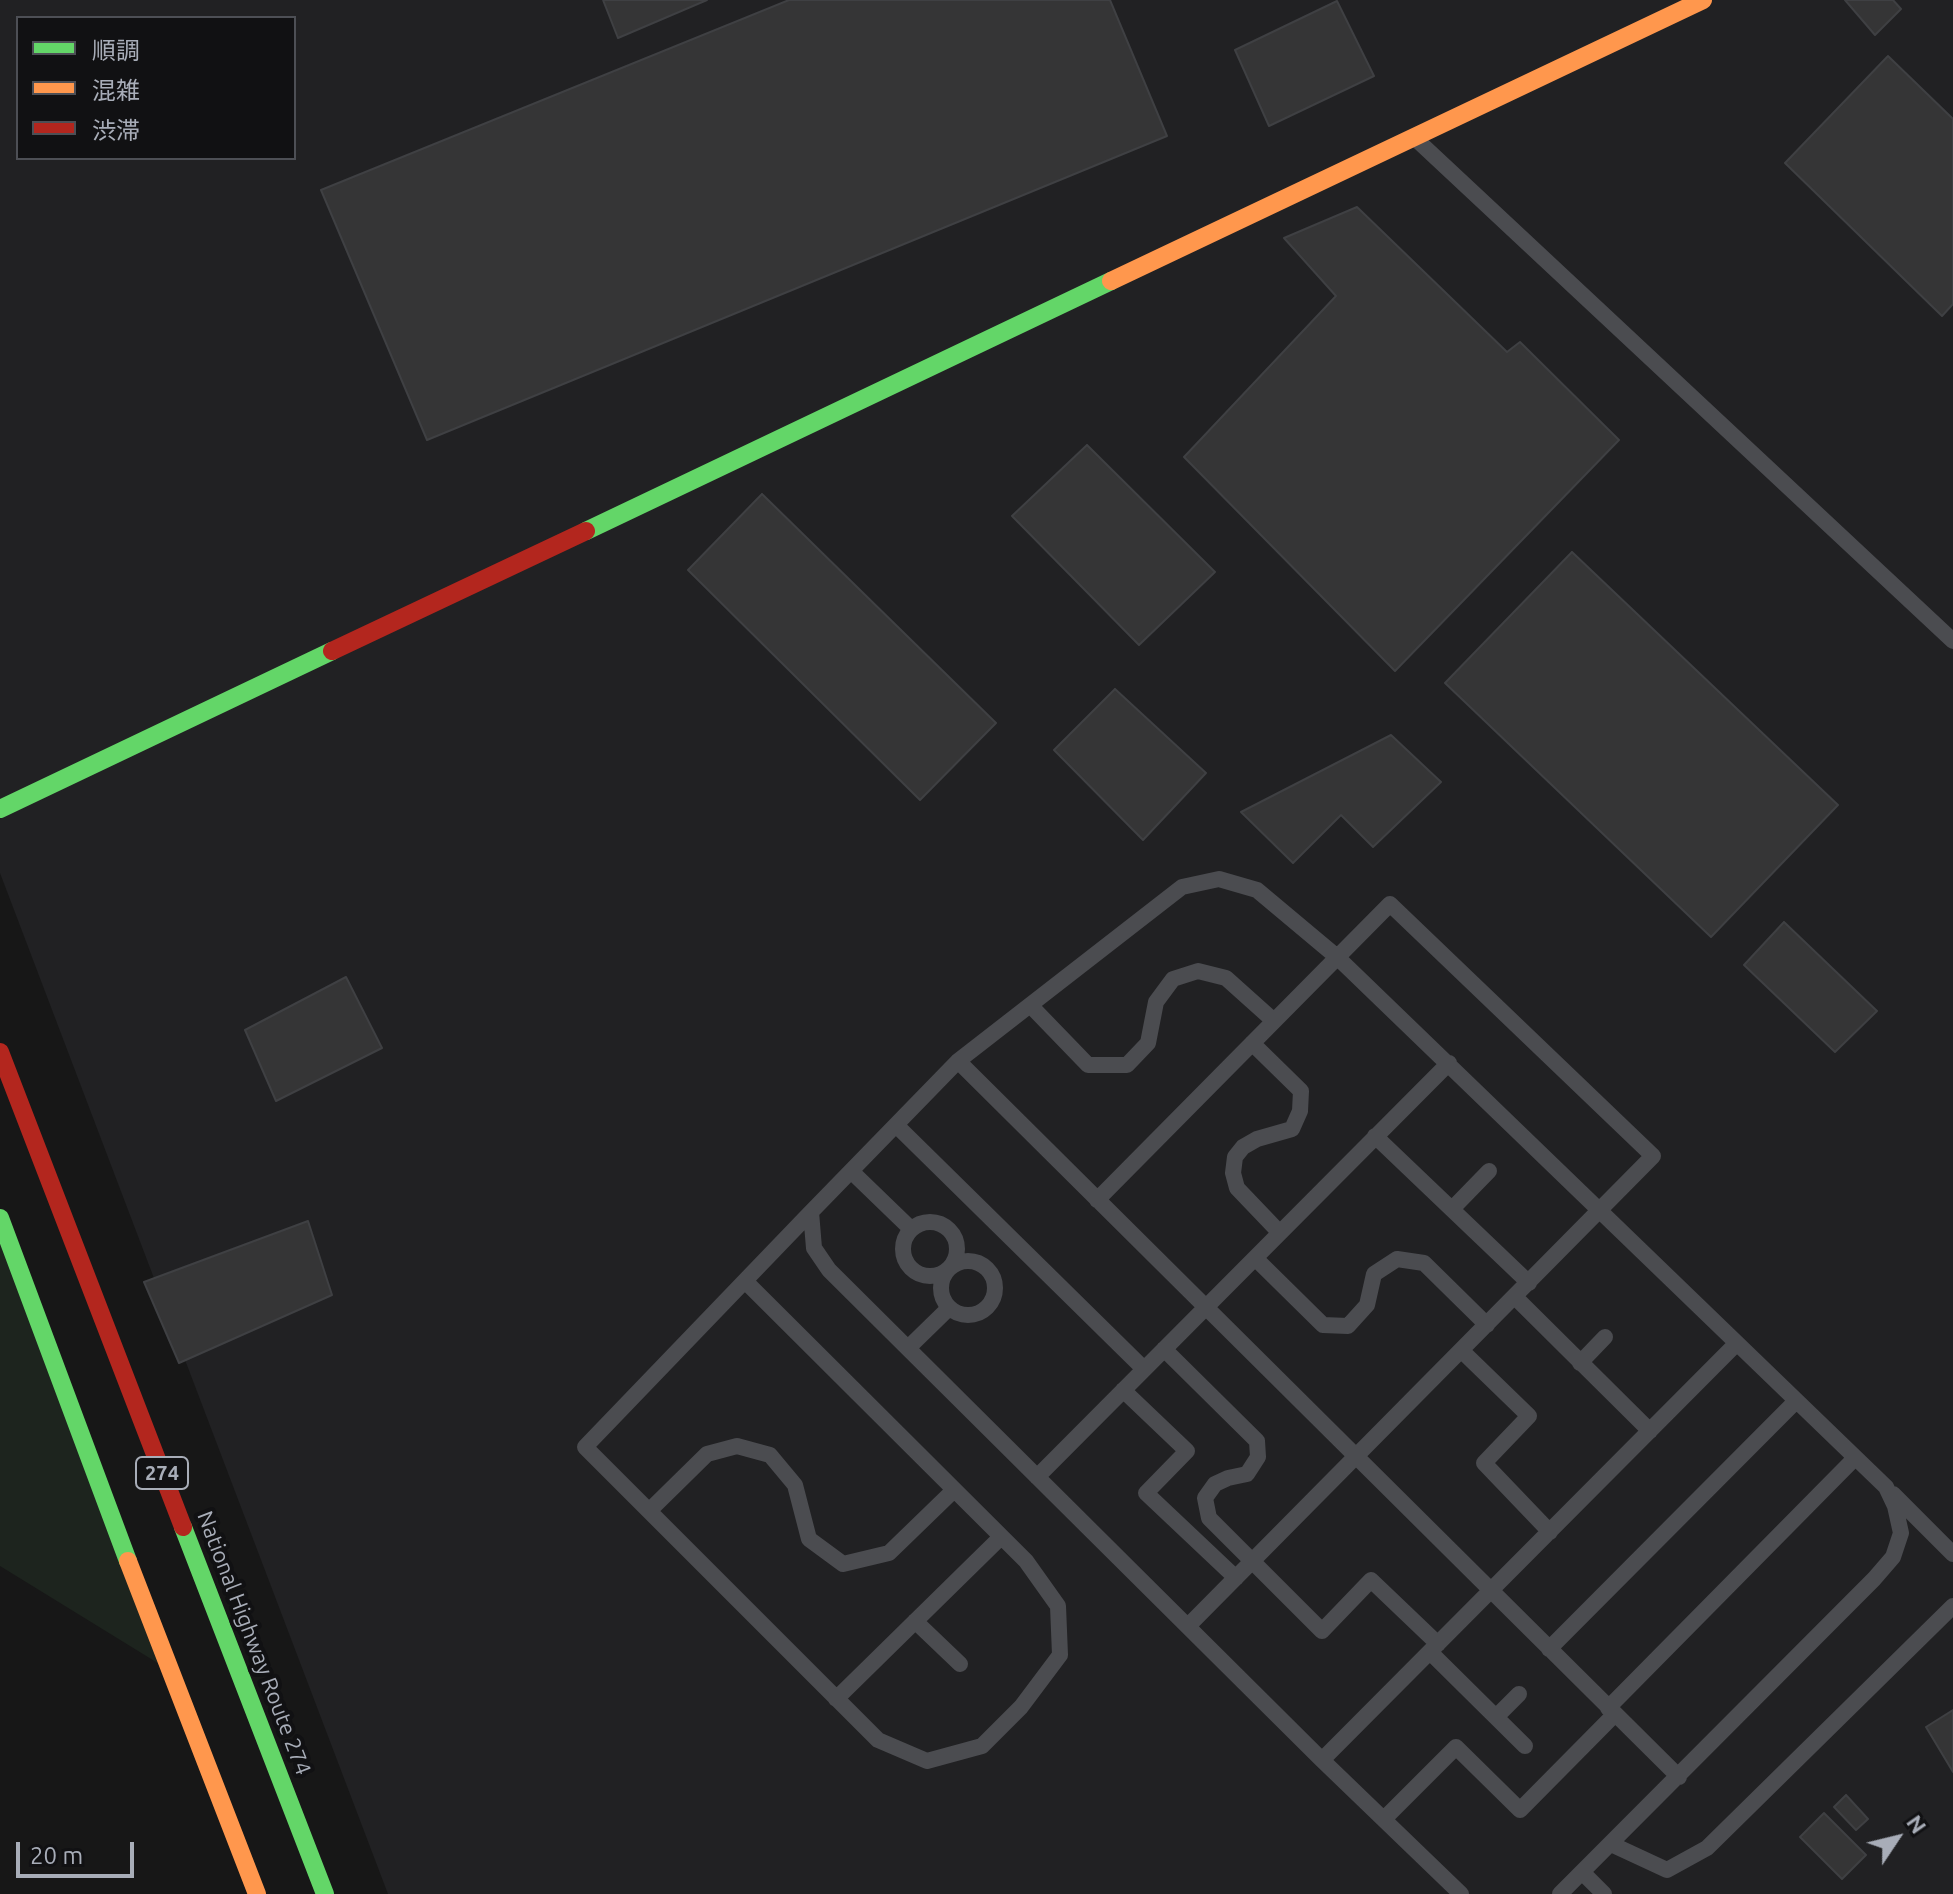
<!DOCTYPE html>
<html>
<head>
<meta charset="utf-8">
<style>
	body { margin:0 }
	#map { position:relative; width:1953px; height:1894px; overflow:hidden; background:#171717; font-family:Ubuntu,"Noto Sans JP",sans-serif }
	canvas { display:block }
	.legend { position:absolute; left:16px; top:16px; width:280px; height:144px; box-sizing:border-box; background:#111113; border:2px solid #4d4f55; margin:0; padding:10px 14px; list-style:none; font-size:24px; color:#a8adb8 }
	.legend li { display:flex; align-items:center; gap:16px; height:40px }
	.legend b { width:40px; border:2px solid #4d4f55 }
	.north { position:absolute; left:1857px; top:1798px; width:80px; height:80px; -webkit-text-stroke:6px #111113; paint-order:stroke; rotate:55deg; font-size:22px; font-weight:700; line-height:32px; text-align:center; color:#a8adb8 }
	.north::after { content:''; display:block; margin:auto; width:28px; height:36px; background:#a8adb8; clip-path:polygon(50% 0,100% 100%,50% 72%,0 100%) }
	.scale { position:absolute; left:16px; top:1842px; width:118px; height:36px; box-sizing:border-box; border:4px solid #a8adb8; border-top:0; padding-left:10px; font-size:24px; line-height:28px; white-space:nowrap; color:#a8adb8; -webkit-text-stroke:6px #111113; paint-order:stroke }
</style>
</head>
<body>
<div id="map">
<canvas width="1953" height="1894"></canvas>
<ul class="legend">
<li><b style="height:10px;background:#63d668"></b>順調</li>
<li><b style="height:10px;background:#ff974d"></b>混雑</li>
<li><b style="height:10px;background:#b3261e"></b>渋滞</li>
</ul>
<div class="north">N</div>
<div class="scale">20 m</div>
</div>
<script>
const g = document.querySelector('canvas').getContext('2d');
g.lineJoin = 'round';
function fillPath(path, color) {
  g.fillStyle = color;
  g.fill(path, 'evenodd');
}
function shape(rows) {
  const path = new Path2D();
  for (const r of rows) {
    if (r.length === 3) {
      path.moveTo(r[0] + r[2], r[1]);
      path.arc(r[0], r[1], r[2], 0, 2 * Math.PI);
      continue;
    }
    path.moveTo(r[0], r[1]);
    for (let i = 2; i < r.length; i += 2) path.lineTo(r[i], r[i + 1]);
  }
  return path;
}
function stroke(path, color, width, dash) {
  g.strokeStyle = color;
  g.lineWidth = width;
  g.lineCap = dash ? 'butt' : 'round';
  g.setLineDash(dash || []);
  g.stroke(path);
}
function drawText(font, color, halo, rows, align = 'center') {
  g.font = font + ' Ubuntu,sans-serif';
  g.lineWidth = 8;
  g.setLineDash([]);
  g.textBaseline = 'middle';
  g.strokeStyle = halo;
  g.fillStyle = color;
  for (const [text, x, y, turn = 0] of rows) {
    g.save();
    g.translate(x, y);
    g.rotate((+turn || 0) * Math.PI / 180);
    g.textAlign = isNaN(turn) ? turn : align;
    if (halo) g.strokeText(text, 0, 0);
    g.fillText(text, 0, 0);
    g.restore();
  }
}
const built = shape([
	[0,0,1953,0,1953,1894,388,1894,0,873],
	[18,18,294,18,294,158,18,158]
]);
const green = shape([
	[0,1218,169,1670,0,1566]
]);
const building = shape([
	[603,0,707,0,618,38,603,0],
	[789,0,1110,0,1167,136,427,440,321,190,789,0],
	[1845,0,1893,0,1901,9,1875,35,1845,0],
	[1337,1,1374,76,1269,126,1235,50,1337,1],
	[1888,56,1953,119,1953,304,1942,316,1785,163,1888,56],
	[1357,207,1507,352,1520,342,1619,440,1395,671,1184,457,1336,296,1284,238,1357,207],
	[1087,445,1215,572,1139,645,1012,516,1087,445],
	[762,494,996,723,920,800,688,570,762,494],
	[1572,552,1838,805,1711,937,1445,683,1572,552],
	[1115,689,1206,773,1143,840,1054,750,1115,689],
	[1391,735,1441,782,1373,847,1341,815,1293,863,1241,812,1391,735],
	[1784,922,1877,1011,1835,1052,1744,965,1784,922],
	[346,977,382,1048,276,1101,245,1030,346,977],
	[308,1221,332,1295,179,1363,144,1282,308,1221],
	[1953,1710,1953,1772,1926,1727,1953,1710],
	[1846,1795,1868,1819,1856,1830,1834,1807,1846,1795],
	[1824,1813,1866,1855,1842,1879,1800,1837,1824,1813]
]);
const lane = shape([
	[1418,141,1953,641],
	[1030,1005,1088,1065,1127,1065,1148,1043,1156,1002,1173,979,1198,971,1226,978,1274,1021],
	[1252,1043,1301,1091,1300,1111,1292,1129,1257,1139,1243,1147,1235,1157,1233,1173,1237,1188,1280,1233],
	[958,1061,1679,1777],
	[896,1125,1144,1369],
	[1375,1136,1529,1283],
	[851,1171,911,1229],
	[1097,1200,1390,904,1653,1156,1189,1625],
	[1452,1209,1489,1171],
	[930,1249,27],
	[1255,1258,1323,1325,1348,1326,1367,1305,1374,1274,1397,1259,1424,1263,1487,1325],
	[968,1288,27],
	[746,1282,1026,1561,1058,1606,1060,1655,1021,1707,982,1746,927,1761,878,1740,585,1447,811,1212],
	[1515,1297,1650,1431],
	[908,1348,949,1308],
	[1164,1349,1257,1441,1258,1457,1247,1474,1228,1478,1215,1484,1205,1498,1209,1518,1322,1631,1371,1580,1438,1644],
	[1462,1351,1529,1416,1484,1463,1550,1532],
	[1580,1363,1605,1337],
	[1123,1390,1187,1451,1146,1493,1236,1578],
	[1037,1477,1449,1063],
	[1893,1494,1953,1554],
	[649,1511,707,1454,737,1446,770,1455,795,1485,809,1539,843,1564,889,1553,954,1490],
	[915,1621,960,1664],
	[1549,1649,1796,1401],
	[1430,1652,1525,1746],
	[836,1699,1001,1537],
	[1608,1708,1855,1458],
	[1496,1717,1519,1694],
	[1322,1760,1736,1344],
	[1384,1819,1456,1747,1520,1810,1615,1714],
	[1611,1844,1667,1870,1707,1848,1953,1606],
	[1582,1872,1604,1894],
	[1461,1894,1322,1760,829,1270,814,1248,811,1212,958,1061,1182,887,1219,879,1257,890,1337,957,1886,1487,1895,1506,1901,1533,1893,1557,1874,1579,1560,1894]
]);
const fast = shape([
	[586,531,1111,281],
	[0,809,332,651],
	[0,1218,128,1561],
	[183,1527,325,1894]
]);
const slow = shape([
	[1111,281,1703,0],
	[128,1561,257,1894]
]);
const jam = shape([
	[332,651,586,531],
	[0,1052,183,1527]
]);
const shields = [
	[162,1473,52]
];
const shieldNames = [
	["274",162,1473]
];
const streetNames = [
	["National Highway Route 274",254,1643,69]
];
fillPath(built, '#212123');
fillPath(green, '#1d241e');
fillPath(building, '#353536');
stroke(building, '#3f4043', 2);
stroke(lane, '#4b4c50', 16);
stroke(fast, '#63d668', 18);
stroke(slow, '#ff974d', 18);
stroke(jam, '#b3261e', 18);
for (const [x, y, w] of shields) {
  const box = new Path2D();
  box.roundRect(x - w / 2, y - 16, w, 32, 6);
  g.fillStyle = '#111113';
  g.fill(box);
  stroke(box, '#a8adb8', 2);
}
drawText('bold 20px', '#a8adb8', null, shieldNames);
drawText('22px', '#a8adb8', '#111113', streetNames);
</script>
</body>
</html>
